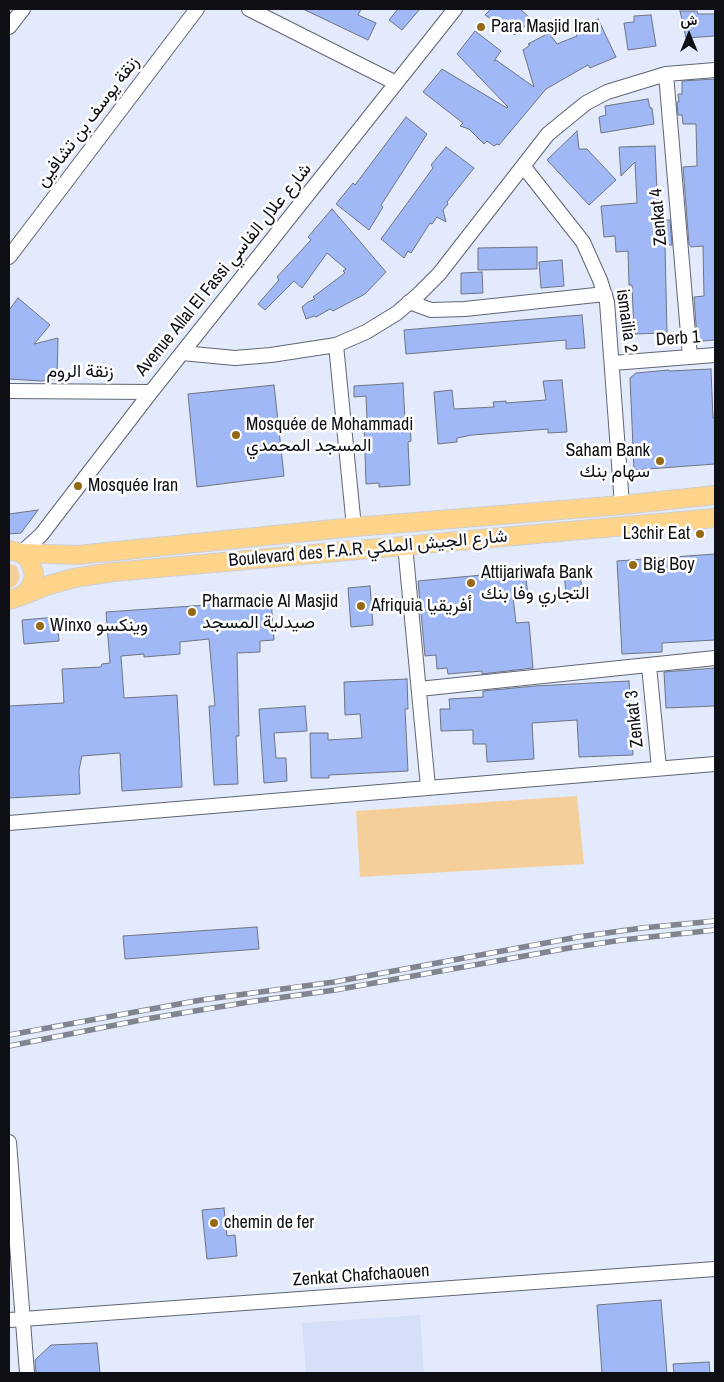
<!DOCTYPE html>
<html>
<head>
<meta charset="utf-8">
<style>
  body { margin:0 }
  #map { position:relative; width:724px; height:1382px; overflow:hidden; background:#e3eafb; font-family:"Archivo Narrow",Vazirmatn,sans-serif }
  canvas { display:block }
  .frame { position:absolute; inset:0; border:10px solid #0d0f15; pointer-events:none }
  .north { position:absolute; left:664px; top:10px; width:50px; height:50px; -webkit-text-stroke:4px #fff; paint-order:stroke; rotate:0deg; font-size:14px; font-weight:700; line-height:20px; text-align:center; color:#0d0f15 }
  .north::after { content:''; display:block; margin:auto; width:18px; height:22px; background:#0d0f15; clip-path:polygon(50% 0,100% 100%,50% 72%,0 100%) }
</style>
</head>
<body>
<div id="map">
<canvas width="724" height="1382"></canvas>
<div class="frame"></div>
<div class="north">ش</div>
</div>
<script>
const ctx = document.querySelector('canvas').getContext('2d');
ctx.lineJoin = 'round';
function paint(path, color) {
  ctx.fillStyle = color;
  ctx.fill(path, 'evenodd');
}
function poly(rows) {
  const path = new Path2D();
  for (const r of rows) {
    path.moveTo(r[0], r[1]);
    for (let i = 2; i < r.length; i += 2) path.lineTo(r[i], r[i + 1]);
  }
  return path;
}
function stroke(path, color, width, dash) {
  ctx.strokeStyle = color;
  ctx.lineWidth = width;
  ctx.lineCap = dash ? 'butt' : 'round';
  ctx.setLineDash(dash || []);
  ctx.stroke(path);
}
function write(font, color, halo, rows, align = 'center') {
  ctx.font = font + ' "Archivo Narrow",Vazirmatn,sans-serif';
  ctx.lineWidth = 5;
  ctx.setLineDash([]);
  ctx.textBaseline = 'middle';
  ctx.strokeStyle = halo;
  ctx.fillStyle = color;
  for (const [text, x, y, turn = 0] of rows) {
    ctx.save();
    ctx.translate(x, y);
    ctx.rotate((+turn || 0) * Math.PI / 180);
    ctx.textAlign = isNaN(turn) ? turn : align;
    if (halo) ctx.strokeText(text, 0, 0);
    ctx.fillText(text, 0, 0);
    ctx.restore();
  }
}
paint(poly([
  [420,1315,424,1373,306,1373,302,1323]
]), '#d5dff7');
paint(poly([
  [9,563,17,567,20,577,16,585,9,589],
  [577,796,584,864,360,877,356,811]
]), '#f4cf9a');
const building = poly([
  [303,9,361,9,358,15,376,23,368,40,303,9],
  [398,9,420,9,402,30,389,20,398,9],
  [491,9,520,9,531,19,518,34,517,32,515,35,485,15,491,9],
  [680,11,697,11,698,14,715,14,715,36,686,38,680,11],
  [651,15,656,46,628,50,624,23,634,22,634,16,651,15],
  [598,19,616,57,590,68,588,65,546,89,499,145,497,144,494,146,487,141,484,144,469,129,460,126,463,123,423,92,442,69,507,108,508,107,457,54,475,31,501,51,494,61,496,60,534,87,523,50,530,45,528,44,549,33,557,44,577,36,574,28,598,19],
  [715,79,715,340,703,341,697,338,694,297,704,296,703,246,691,247,689,244,683,167,697,166,696,124,683,124,682,115,678,115,677,102,679,102,678,94,682,94,682,81,715,79],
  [648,99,650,108,652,108,654,124,601,133,599,117,606,115,605,106,648,99],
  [406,117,427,134,381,205,383,207,369,230,336,204,353,183,355,185,406,117],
  [577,131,579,149,587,149,616,180,589,205,547,160,577,131],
  [655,146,657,191,659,191,661,220,670,220,672,245,665,245,667,333,634,334,632,285,629,285,628,251,616,252,615,236,604,237,601,206,637,203,635,162,621,176,619,147,655,146],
  [446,147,474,168,447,202,448,204,443,210,446,222,437,217,432,224,430,223,411,253,408,251,404,258,381,239,433,168,431,165,446,147],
  [332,209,386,272,365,294,333,311,330,309,316,317,314,316,306,319,302,307,308,302,315,299,313,297,345,273,343,271,346,269,327,253,302,288,294,281,265,310,258,304,279,280,277,277,311,240,308,237,332,209],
  [537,247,537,269,478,270,478,248,537,247],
  [562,260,564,286,541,288,539,262,562,260],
  [482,272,483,293,461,294,461,273,482,272],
  [18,298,50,325,34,344,58,338,57,379,41,381,9,379,9,310,18,298],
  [582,315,585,348,566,349,566,340,406,354,404,330,582,315],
  [711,369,713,418,715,418,715,464,634,470,630,378,636,373,669,370,669,371,711,369],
  [562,380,567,432,548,433,548,429,472,435,457,438,457,442,438,444,434,392,452,390,454,409,494,407,493,402,506,401,506,403,546,400,543,381,562,380],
  [403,383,405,420,410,420,411,441,408,442,410,485,379,487,379,483,366,484,364,421,367,421,366,396,354,397,354,386,403,383],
  [274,385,284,476,197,487,188,394,274,385],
  [38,510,21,533,9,534,9,514,38,510],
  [715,554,715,640,662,643,662,652,622,654,617,561,715,554],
  [525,571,528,595,513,597,516,623,529,622,533,668,482,674,482,671,448,674,447,668,437,669,436,655,425,656,418,581,525,571],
  [580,572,583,599,567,601,564,574,580,572],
  [370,586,373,625,351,627,348,588,370,586],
  [257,596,257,600,271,599,274,640,260,641,260,652,237,653,239,736,236,736,238,784,214,785,209,706,215,706,209,639,180,642,180,654,144,657,144,654,121,656,124,698,177,695,182,787,122,791,120,753,82,756,79,770,80,794,9,798,9,706,64,703,62,669,101,667,102,664,110,663,106,612,207,605,206,599,257,596],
  [57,617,59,641,24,644,22,620,57,617],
  [715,668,715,706,666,708,664,672,715,668],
  [407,679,408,709,405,709,408,771,329,775,329,778,311,778,310,733,328,733,328,740,362,738,360,714,345,715,344,682,407,679],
  [629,681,633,755,579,757,577,720,532,723,534,759,487,762,486,744,473,744,473,730,441,731,440,709,450,709,449,699,483,697,483,691,535,686,629,681],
  [305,706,307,731,274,733,276,758,286,758,287,781,264,783,259,709,305,706],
  [257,927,259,949,125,959,123,936,257,927],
  [224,1208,227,1236,235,1235,237,1256,207,1259,202,1210,224,1208],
  [661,1300,667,1373,602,1373,597,1305,661,1300],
  [97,1343,100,1373,36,1373,35,1360,51,1345,97,1343],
  [709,1362,710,1373,674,1373,673,1364,709,1362]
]);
paint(building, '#a1b8f6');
stroke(building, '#6e7483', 1);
const minor = poly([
  [249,9,396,83],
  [9,27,23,9],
  [666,74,690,357],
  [524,167,583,242,600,280,607,302,622,505],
  [9,257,197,9],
  [409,302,431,310,465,309,605,294],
  [336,345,354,527],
  [182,353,235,358,271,355,336,345,366,332,397,313,419,294,439,274,548,134,586,103,607,92,666,74,715,70],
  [613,363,715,355],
  [9,391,151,392],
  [405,545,428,787],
  [21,553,41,535,151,392,455,9],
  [649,666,659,768],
  [419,689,715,658],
  [9,823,715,764],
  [9,1142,27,1373],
  [9,1320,715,1269]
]);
const major = poly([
  [9,550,21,553,28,558,34,573,33,581,29,589,24,595,9,600],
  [21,553,77,555,354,527,622,505,715,495],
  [24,595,49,585,74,578,113,572,715,518]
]);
stroke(minor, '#5f6573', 16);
stroke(major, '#cfcfd0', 20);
stroke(minor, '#fff', 14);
stroke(major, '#fdd48a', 18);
const rail = poly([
  [9,1035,201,1000,334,982,578,937,642,928,715,921],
  [9,1046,146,1019,255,1001,335,990,569,948,622,940,715,930]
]);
stroke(rail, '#808591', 5.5);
stroke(rail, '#fff', 4, [11]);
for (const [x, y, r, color] of [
  [481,27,5,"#946814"],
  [236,435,5,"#946814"],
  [660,461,5,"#946814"],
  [78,486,5,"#946814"],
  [700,534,5,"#946814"],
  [633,565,5,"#946814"],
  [471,583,5,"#946814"],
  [361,606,5,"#946814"],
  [192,612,5,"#946814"],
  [40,626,5,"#946814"],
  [214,1223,5,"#946814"]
]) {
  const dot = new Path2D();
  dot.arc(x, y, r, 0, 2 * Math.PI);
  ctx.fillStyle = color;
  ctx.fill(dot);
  stroke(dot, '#fff', 2);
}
write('18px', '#0d0f15', '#fff', [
  ["Para Masjid Iran",491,27],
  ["Mosquée de Mohammadi",246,425],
  ["المسجد المحمدي",246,446],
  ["Saham Bank",650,451,"right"],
  ["سهام بنك",650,472,"right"],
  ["Mosquée Iran",88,486],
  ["L3chir Eat",690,534,"right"],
  ["Big Boy",643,565],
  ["Attijariwafa Bank",481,573],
  ["التجاري وفا بنك",481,594],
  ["Pharmacie Al Masjid",202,602],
  ["صيدلية المسجد",202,623],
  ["Afriquia أفريقيا",371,606],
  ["Winxo وينكسو",50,626],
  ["chemin de fer",224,1223]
], 'left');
write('18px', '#0d0f15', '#fff', [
  ["زنقة يوسف بن تشافين",88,122,-53],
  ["Zenkat 4",659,217,-95],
  ["Avenue Allal El Fassi شارع علال الفاسي",224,270,-51],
  ["ismailia 2",626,321,82],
  ["Derb 1",678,339,-4],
  ["زنقة الروم",80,372],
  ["Boulevard des F.A.R شارع الجيش الملكي",368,549,-5],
  ["Zenkat 3",635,719,-96],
  ["Zenkat Chafchaouen",361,1276,-4]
]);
</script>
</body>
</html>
